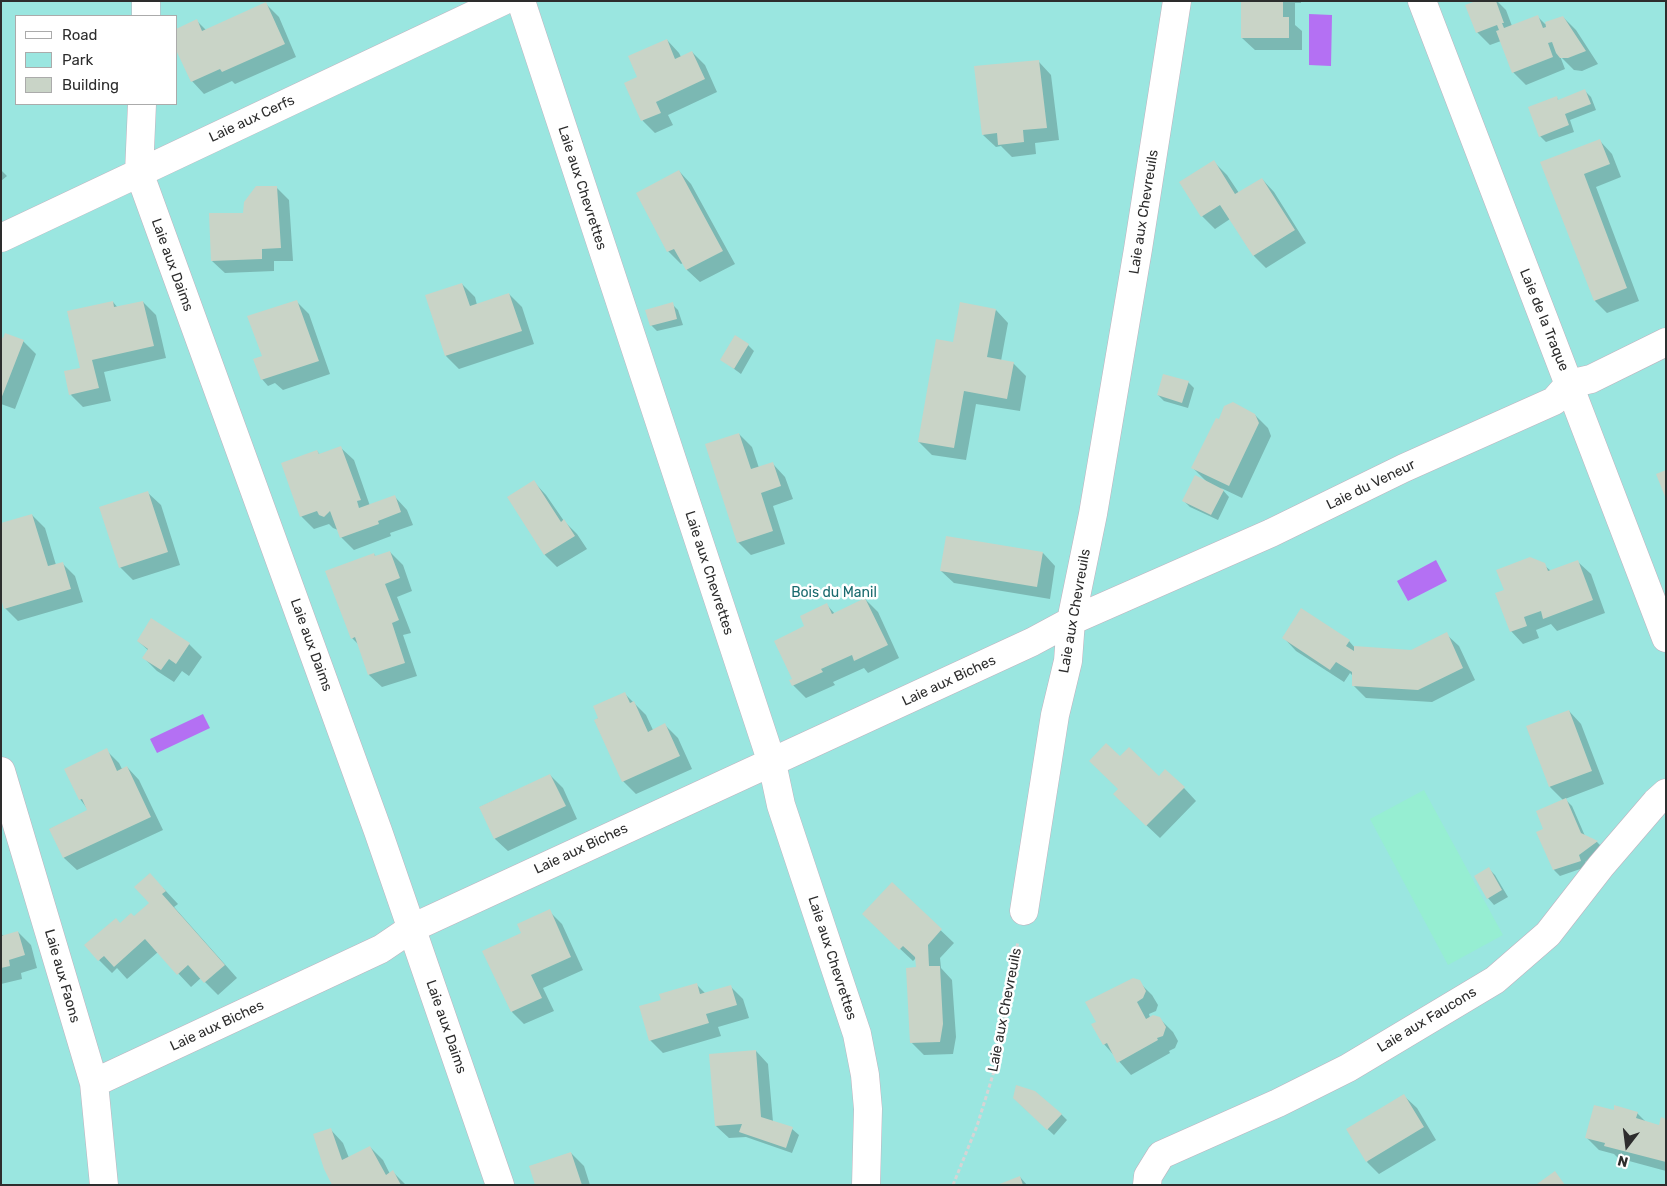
<!DOCTYPE html>
<html>
<head>
<meta charset="utf-8">
<style>
  body { margin:0 }
  #map { position:relative; width:1667px; height:1186px; overflow:hidden; background:#e2efdf; font-family:Rubik,sans-serif }
  canvas { display:block }
  .frame { position:absolute; inset:0; border:2px solid #2d2d2d; pointer-events:none }
  .legend { position:absolute; left:15px; top:15px; width:162px; height:90px; box-sizing:border-box; background:#fff; border:1px solid #ababab; margin:0; padding:6px 9px; list-style:none; font-size:15px; color:#2d2d2d }
  .legend li { display:flex; align-items:center; gap:10px; height:25px }
  .legend b { width:25px; border:1px solid #ababab }
  .north { position:absolute; left:1602px; top:1121px; width:50px; height:50px; -webkit-text-stroke:4px #fff; paint-order:stroke; rotate:195deg; font-size:14px; font-weight:700; line-height:20px; text-align:center; color:#2d2d2d }
  .north::after { content:''; display:block; margin:auto; width:18px; height:22px; background:#2d2d2d; clip-path:polygon(50% 0,100% 100%,50% 72%,0 100%) }
</style>
</head>
<body>
<div id="map">
<canvas width="1667" height="1186"></canvas>
<div class="frame"></div>
<ul class="legend">
<li><b style="height:6px;background:#fff"></b>Road</li>
<li><b style="height:14px;background:#9ae6e0"></b>Park</li>
<li><b style="height:14px;background:#c9d4c7"></b>Building</li>
</ul>
<div class="north">N</div>
</div>
<script>
const ctx = document.querySelector('canvas').getContext('2d');
ctx.lineJoin = 'round';
function paint(path, color) {
  ctx.fillStyle = color;
  ctx.fill(path, 'evenodd');
}
function poly(rows) {
  const path = new Path2D();
  for (const r of rows) {
    path.moveTo(r[0], r[1]);
    for (let i = 2; i < r.length; i += 2) path.lineTo(r[i], r[i + 1]);
  }
  return path;
}
function stroke(path, color, width, dash) {
  ctx.strokeStyle = color;
  ctx.lineWidth = width;
  ctx.lineCap = dash ? 'butt' : 'round';
  ctx.setLineDash(dash || []);
  ctx.stroke(path);
}
function write(font, color, halo, rows, align = 'center') {
  ctx.font = font + ' Rubik,sans-serif';
  ctx.lineWidth = 5;
  ctx.setLineDash([]);
  ctx.textBaseline = 'middle';
  ctx.strokeStyle = halo;
  ctx.fillStyle = color;
  for (const [text, x, y, turn = 0] of rows) {
    ctx.save();
    ctx.translate(x, y);
    ctx.rotate((+turn || 0) * Math.PI / 180);
    ctx.textAlign = isNaN(turn) ? turn : align;
    if (halo) ctx.strokeText(text, 0, 0);
    ctx.fillText(text, 0, 0);
    ctx.restore();
  }
}
paint(poly([
  [1,1,1666,1,1666,1185,1,1185],
  [16,16,176,16,176,104,16,104]
]), '#9ae6e0');
paint(poly([
  [1424,790,1503,935,1448,965,1370,819]
]), '#96eed2');
paint(poly([
  [1309,14,1332,15,1331,66,1309,65],
  [1436,560,1447,581,1408,601,1397,581],
  [203,714,210,728,157,753,150,739]
]), '#b470f3');
paint(poly([
  [1242,1,1301,1,1301,3,1295,3,1295,25,1302,31,1302,50,1255,50,1242,38],
  [1480,1,1497,1,1506,10,1512,26,1537,16,1545,24,1563,17,1576,30,1598,64,1582,71,1574,70,1560,56,1565,69,1526,85,1513,72,1501,41,1490,45,1477,32],
  [266,4,279,17,296,57,235,84,232,81,204,94,192,81,197,21,206,30],
  [667,40,679,53,681,57,692,52,705,65,717,92,668,115,673,125,655,133,643,121,626,84,638,78],
  [1039,62,1051,75,1059,140,1035,143,1036,154,1012,157,1001,146,996,147,983,135],
  [1585,91,1591,97,1596,110,1570,120,1574,132,1546,142,1540,136,1557,98,1559,101],
  [1600,141,1612,154,1621,177,1596,187,1639,301,1607,313,1595,301,1542,162],
  [1214,162,1227,175,1239,193,1262,179,1274,192,1306,243,1266,268,1254,256,1230,219,1215,229,1202,216],
  [1,170,7,176,1,181],
  [679,171,691,184,735,264,700,282,687,270,683,263,681,264,668,251],
  [276,187,289,200,293,261,274,261,274,271,225,273,212,261,245,214],
  [462,284,475,297,477,305,509,294,522,307,534,344,459,369,446,356,427,296],
  [296,301,309,314,330,374,283,390,275,383,268,386,262,379],
  [113,302,118,308,143,302,156,315,166,358,104,372,111,401,83,407,71,395],
  [672,304,678,310,683,325,657,331,651,325],
  [996,310,1008,323,1001,361,1013,363,1026,376,1020,411,976,404,966,460,932,455,919,442,954,344],
  [6,335,23,341,36,354,15,409,1,404,1,338,4,339],
  [748,345,754,351,741,374,722,360],
  [1188,382,1194,388,1188,408,1164,401,1158,395],
  [1255,415,1268,428,1271,436,1242,498,1221,488,1229,497,1218,520,1190,507,1184,501,1207,482,1193,468,1219,421],
  [739,434,752,447,759,468,773,464,785,477,793,499,773,506,785,544,751,555,738,542],
  [341,448,354,460,370,506,395,497,407,510,413,525,390,533,391,536,354,550,341,537,338,530,333,528,329,524,314,529,301,516,317,451,320,455],
  [534,482,546,495,564,521,577,534,587,549,557,567,545,555,509,498],
  [148,493,161,505,180,565,133,580,120,567],
  [32,515,45,528,56,565,62,563,75,576,83,602,18,621,5,608],
  [390,552,403,565,412,591,397,597,411,633,403,635,417,676,382,687,369,675,359,645,352,638,374,554,376,557],
  [1043,553,1055,566,1050,599,954,583,941,571],
  [1578,562,1591,574,1605,613,1557,631,1551,624,1536,630,1539,638,1523,644,1511,631,1505,590,1544,565,1551,571],
  [865,599,878,612,899,658,868,673,864,668,833,682,835,685,806,698,793,685,806,627,827,605,835,614],
  [1446,634,1459,646,1475,680,1432,702,1366,698,1353,685,1353,676,1350,673,1344,682,1296,651,1284,638,1349,641,1355,648,1411,651],
  [138,641,189,644,202,657,189,676,182,671,174,682,157,671,144,658,149,651],
  [624,693,646,715,653,730,665,725,678,738,692,769,636,794,623,781,595,721],
  [1569,711,1581,724,1604,784,1565,799,1572,806,1585,836,1597,842,1603,848,1585,862,1586,867,1560,876,1554,870,1538,832,1545,830,1564,801,1550,787,1528,727],
  [106,750,119,763,122,769,127,767,139,780,163,830,77,870,64,858,50,829,89,811,80,799],
  [1120,758,1184,788,1196,801,1160,838,1127,807],
  [550,775,563,788,577,819,508,851,495,839,480,807],
  [1489,869,1495,875,1508,897,1494,905,1488,898],
  [892,884,954,943,940,958,941,968,952,980,956,1037,953,1054,924,1055,911,1042,917,957,913,961,877,927],
  [163,888,178,904,174,907,237,978,218,995,201,978,191,987,158,952,127,979,117,968,112,973,99,960,120,924,134,918,150,903],
  [549,911,562,924,583,970,543,988,554,1011,524,1024,512,1012,523,934],
  [18,932,31,945,37,968,21,973,22,979,1,984,1,934,4,936],
  [1139,982,1152,995,1158,1005,1156,1011,1149,1014,1150,1018,1160,1019,1173,1032,1178,1041,1175,1048,1169,1051,1170,1053,1131,1075,1104,1044],
  [696,984,706,994,730,986,743,999,749,1018,718,1027,721,1036,663,1053,650,1040,663,1001],
  [756,1051,768,1064,773,1122,792,1129,799,1135,792,1153,746,1137,729,1138,716,1126],
  [1404,1096,1417,1108,1436,1140,1379,1174,1367,1162],
  [1020,1104,1061,1114,1067,1120,1054,1135],
  [1615,1111,1637,1113,1646,1122,1660,1126,1666,1120,1666,1171,1618,1158,1614,1154,1599,1150,1587,1138],
  [331,1130,343,1143,349,1158,370,1147,383,1160,390,1174,393,1172,406,1185,334,1185],
  [571,1153,584,1166,590,1185,536,1185],
  [1020,1177,1027,1185,1000,1185]
]), '#0003');
paint(poly([
  [1241,1,1283,1,1283,17,1289,17,1289,38,1241,38],
  [1476,1,1496,1,1504,23,1502,23,1504,28,1538,15,1543,28,1546,27,1545,22,1563,16,1586,51,1568,58,1560,58,1556,53,1552,42,1548,43,1553,57,1512,73,1496,31,1499,30,1497,25,1476,33,1465,5],
  [266,2,285,44,222,72,220,69,191,82,176,50,176,29,197,19,202,31],
  [667,39,675,59,692,51,705,79,656,102,661,113,641,121,624,83,637,77,628,56],
  [1039,60,1047,128,1023,130,1024,142,998,145,997,133,982,135,974,66],
  [1585,89,1591,104,1565,114,1569,125,1539,137,1528,107,1557,96,1558,100],
  [1600,139,1610,164,1584,174,1627,288,1594,301,1540,162],
  [1214,160,1235,194,1262,178,1295,230,1253,256,1220,205,1201,217,1179,182],
  [679,170,723,251,686,270,674,249,667,252,636,193],
  [256,186,277,186,281,248,262,249,262,259,211,261,209,213,243,213,244,202],
  [462,283,470,306,509,293,522,331,445,356,425,295],
  [297,300,319,361,261,380,253,359,262,356,247,316],
  [113,301,114,307,143,301,154,346,92,360,99,388,69,395,64,371,80,368,67,311],
  [673,302,677,319,650,326,645,310],
  [960,302,996,309,987,357,1014,362,1007,399,964,391,954,448,918,442,936,339,953,342],
  [5,333,24,340,1,399,1,337,3,338],
  [735,335,749,344,734,369,720,360],
  [1163,374,1189,381,1182,403,1157,395],
  [1233,402,1255,414,1259,423,1229,486,1191,468,1216,418,1219,419,1224,406],
  [739,433,751,469,773,462,781,486,761,493,773,531,737,543,705,444],
  [341,446,361,500,357,501,359,508,395,495,401,512,378,521,379,524,340,538,330,511,324,517,319,515,317,511,300,517,281,463,317,450,319,454],
  [1666,470,1666,499,1656,474],
  [1195,475,1224,490,1211,515,1182,501],
  [534,480,561,522,564,519,575,536,544,555,507,497],
  [148,491,168,552,119,568,99,507],
  [32,514,48,566,63,562,71,589,4,609,1,599,1,523],
  [946,536,1043,552,1037,587,940,571],
  [390,551,400,578,385,584,399,620,392,623,405,663,368,675,355,637,351,639,325,571,374,553,375,556],
  [1530,557,1545,563,1548,571,1578,560,1593,600,1543,619,1541,611,1524,617,1527,626,1510,632,1495,593,1504,590,1496,570],
  [865,598,888,645,854,661,852,655,821,669,823,672,792,686,789,680,792,679,774,641,804,626,800,616,827,603,832,614],
  [1301,608,1350,640,1346,646,1354,651,1354,646,1411,650,1447,632,1463,668,1418,690,1352,686,1352,672,1336,662,1330,670,1282,638],
  [151,618,190,643,176,664,169,659,161,670,142,658,148,649,137,641],
  [625,692,630,703,634,701,648,732,665,723,680,756,622,782,594,720,598,718,593,706],
  [1569,710,1592,771,1549,787,1526,726],
  [1106,743,1120,756,1129,747,1159,776,1165,769,1185,787,1146,826,1113,794,1118,789,1089,761],
  [107,748,117,771,127,766,151,817,63,858,49,829,87,810,82,799,79,800,64,769],
  [550,774,566,806,494,839,479,807],
  [1566,798,1581,833,1598,841,1579,855,1581,861,1553,870,1536,832,1543,829,1536,811],
  [1489,867,1502,890,1487,899,1474,876],
  [150,873,166,891,162,894,225,965,204,983,188,965,177,975,145,939,114,967,104,956,98,961,84,945,116,918,120,923,131,913,134,916,149,903,134,887],
  [892,882,942,929,928,945,929,966,940,966,943,1024,940,1042,910,1043,906,968,916,967,915,957,903,946,899,950,862,914],
  [550,909,571,957,531,975,542,998,511,1012,482,951,521,933,517,924],
  [18,931,25,955,9,960,10,966,1,968,1,936],
  [1133,978,1140,980,1146,991,1143,998,1137,1002,1146,1019,1153,1015,1160,1017,1166,1027,1163,1036,1157,1038,1158,1040,1117,1063,1107,1043,1103,1045,1091,1024,1096,1022,1085,1002],
  [697,983,700,994,731,985,737,1005,706,1014,709,1023,649,1041,639,1006,661,1000,659,994],
  [756,1050,761,1117,793,1127,786,1148,739,1132,742,1124,715,1126,709,1054],
  [1016,1085,1035,1091,1062,1114,1047,1130,1013,1098],
  [1404,1094,1424,1127,1366,1162,1346,1129],
  [1594,1105,1614,1110,1614,1105,1638,1112,1636,1118,1659,1125,1661,1117,1666,1119,1666,1162,1604,1146,1605,1143,1585,1138],
  [331,1128,342,1160,370,1146,386,1175,393,1170,401,1185,332,1185,324,1169,313,1134],
  [571,1152,582,1185,535,1185,529,1166],
  [1555,1171,1565,1185,1538,1185,1537,1184],
  [1020,1176,1023,1185,997,1185]
]), '#c9d4c7');
const street = poly([
  [521,1,772,763,781,805,857,1034,865,1075,868,1109,866,1185],
  [1422,1,1666,638],
  [146,16,146,1],
  [142,104,139,172,378,831,500,1185],
  [1,238,503,1],
  [1,771,94,1083,104,1185],
  [1024,911,1055,715,1068,661,1071,621,1093,514,1138,249,1177,1],
  [94,1083,381,949,412,928,1032,642,1071,621,1271,533,1404,468,1554,401,1569,384,1591,379,1666,342],
  [1147,1185,1148,1176,1161,1155,1278,1103,1348,1068,1495,980,1548,934,1601,866,1656,802,1666,793]
]);
stroke(street, '#c0b3bf', 29);
stroke(poly([
  [953,1185,977,1126,996,1065,1018,941]
]), '#d5d5d5', 3, [4, 2.5]);
stroke(street, '#fff', 28);
write('14px', '#2d2d2d', '#fff', [
  ["Laie aux Cerfs",252,119,-25],
  ["Laie aux Chevrettes",582,188,72],
  ["Laie aux Chevreuils",1144,212,-81],
  ["Laie aux Daims",172,265,70],
  ["Laie de la Traque",1544,320,68],
  ["Laie du Veneur",1371,485,-26],
  ["Laie aux Chevrettes",709,573,72],
  ["Laie aux Chevreuils",1075,611,-80],
  ["Laie aux Daims",311,645,70],
  ["Laie aux Biches",949,681,-25],
  ["Laie aux Biches",581,849,-25],
  ["Laie aux Chevrettes",832,958,72],
  ["Laie aux Faons",62,976,74],
  ["Laie aux Chevreuils",1005,1010,-79],
  ["Laie aux Faucons",1427,1020,-31],
  ["Laie aux Biches",217,1026,-25],
  ["Laie aux Daims",446,1027,71]
]);
write('14px', '#196a6e', '#fff', [
  ["Bois du Manil",834,593]
]);
</script>
</body>
</html>
